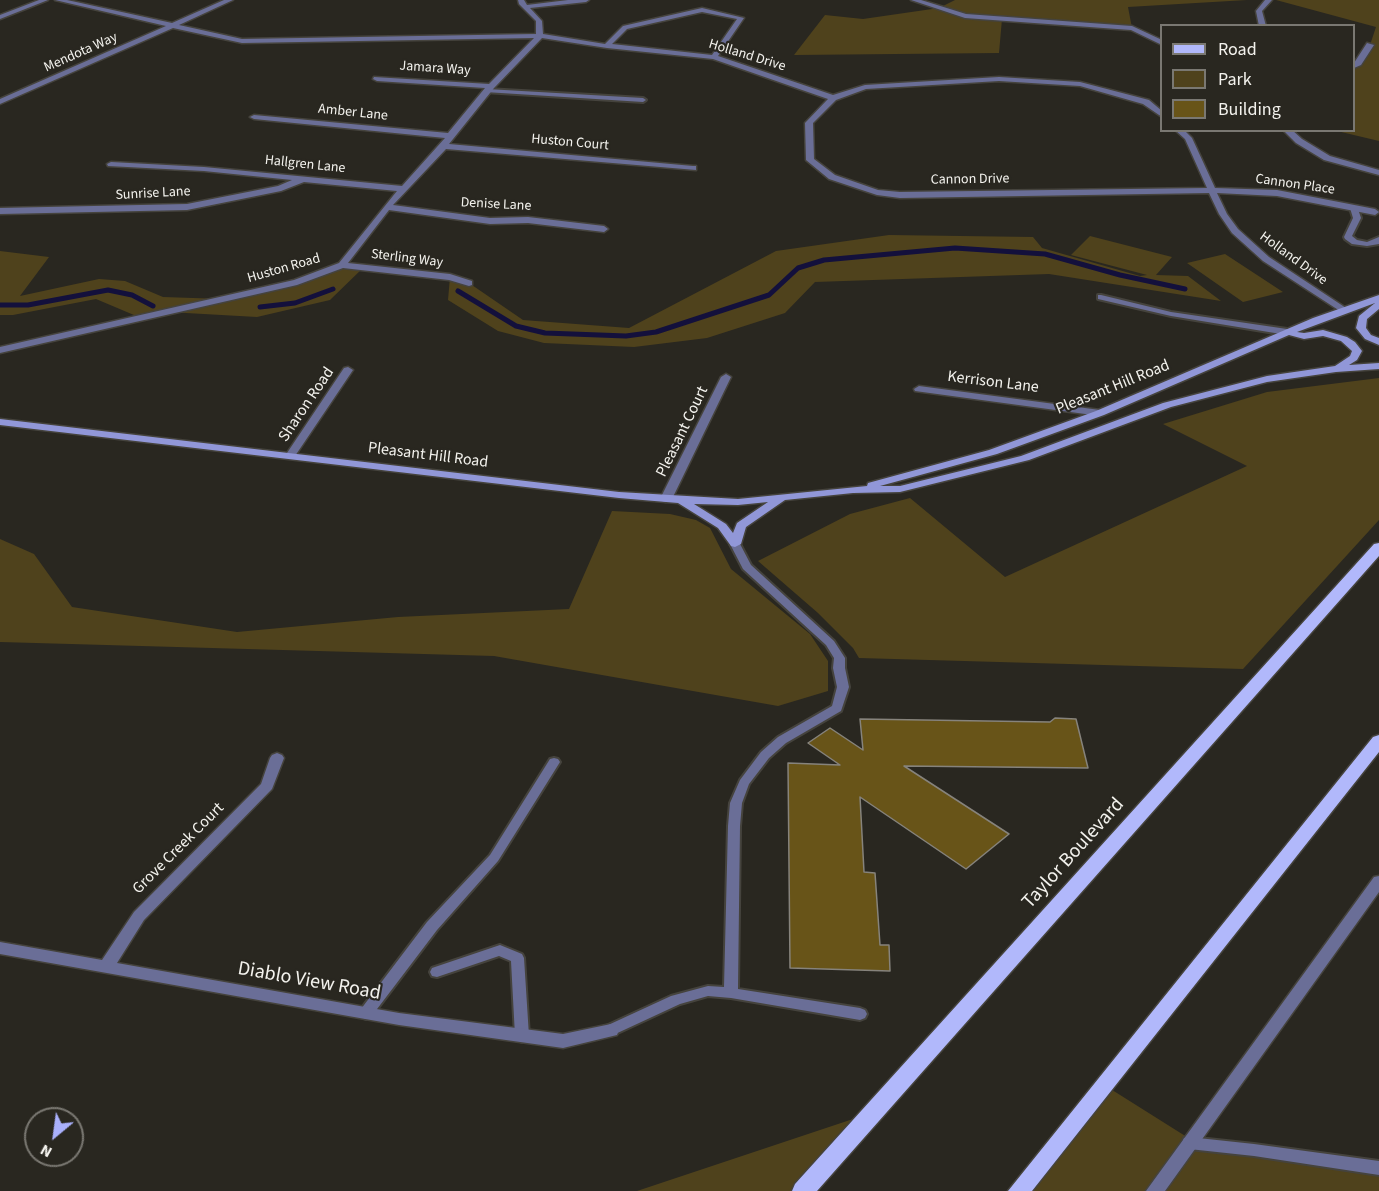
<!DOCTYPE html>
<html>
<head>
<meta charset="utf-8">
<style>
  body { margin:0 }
  #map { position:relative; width:1379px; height:1191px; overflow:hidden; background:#292720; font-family:"Source Sans 3",sans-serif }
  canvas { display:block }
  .legend { position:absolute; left:1160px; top:24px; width:195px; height:108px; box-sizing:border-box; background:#292720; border:2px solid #7a7872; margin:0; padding:8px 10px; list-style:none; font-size:18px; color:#f3f2ed }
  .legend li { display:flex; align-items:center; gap:12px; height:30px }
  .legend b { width:30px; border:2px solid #7a7872 }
  .north { position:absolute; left:24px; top:1107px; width:60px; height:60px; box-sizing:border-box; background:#292720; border:2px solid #7a7872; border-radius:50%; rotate:209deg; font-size:16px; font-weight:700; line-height:24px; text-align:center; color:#f3f2ed }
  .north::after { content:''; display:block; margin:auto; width:21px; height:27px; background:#a9b0fc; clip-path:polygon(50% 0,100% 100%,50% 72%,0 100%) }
</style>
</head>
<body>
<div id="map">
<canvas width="1379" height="1191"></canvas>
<ul class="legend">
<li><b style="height:8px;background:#b1b8fb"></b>Road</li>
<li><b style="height:16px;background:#4f421c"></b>Park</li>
<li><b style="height:16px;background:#685418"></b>Building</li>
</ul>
<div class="north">N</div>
</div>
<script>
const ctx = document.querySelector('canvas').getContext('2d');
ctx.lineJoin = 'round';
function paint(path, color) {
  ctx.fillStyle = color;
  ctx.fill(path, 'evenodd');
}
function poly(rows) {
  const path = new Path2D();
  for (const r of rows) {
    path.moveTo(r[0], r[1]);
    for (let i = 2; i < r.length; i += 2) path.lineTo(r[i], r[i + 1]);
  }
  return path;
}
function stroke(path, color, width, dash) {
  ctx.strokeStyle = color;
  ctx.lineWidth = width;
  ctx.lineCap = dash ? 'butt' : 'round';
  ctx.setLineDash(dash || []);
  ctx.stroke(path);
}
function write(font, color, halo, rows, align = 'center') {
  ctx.font = font + ' "Source Sans 3",sans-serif';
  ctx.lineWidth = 4.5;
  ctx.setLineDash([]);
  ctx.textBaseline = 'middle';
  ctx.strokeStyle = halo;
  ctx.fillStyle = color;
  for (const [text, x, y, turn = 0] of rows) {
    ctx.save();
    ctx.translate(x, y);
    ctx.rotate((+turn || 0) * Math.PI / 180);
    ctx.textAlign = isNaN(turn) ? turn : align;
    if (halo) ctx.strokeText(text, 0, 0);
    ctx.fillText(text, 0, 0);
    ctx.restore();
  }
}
paint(poly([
  [955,0,1247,0,1128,7,1132,28,1002,19,999,53,794,55,825,15,863,19,939,8],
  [1276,0,1379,0,1379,141,1337,131,1354,130,1354,66,1358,63,1370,45,1376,27],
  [889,235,1033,237,1042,248,1140,276,1147,275,1071,255,1090,236,1172,257,1156,275,1188,276,1221,301,1049,274,815,282,785,313,707,338,634,347,544,343,498,331,448,300,450,277,469,283,523,320,629,328,776,251],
  [0,251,49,257,20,296,99,279,125,281,163,297,223,299,297,282,342,265,364,267,330,300,257,317,168,312,141,318,96,299,13,315,0,315],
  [1225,254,1283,292,1243,302,1187,263],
  [1379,378,1379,520,1243,669,859,658,853,648,818,613,758,561,850,514,910,498,1005,577,1247,466,1163,424,1267,392],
  [612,511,670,514,696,520,710,528,731,569,810,634,828,661,828,691,778,706,494,656,0,642,0,539,34,554,72,607,237,632,398,617,569,609],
  [1109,1088,1198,1144,1379,1174,1379,1191,1025,1191],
  [874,1112,803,1191,637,1191]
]), '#4f421c');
stroke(poly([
  [458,291,516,326,545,333,626,336,656,332,769,295,798,268,824,260,955,248,1045,254,1120,275,1185,289],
  [0,305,28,305,108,290,132,295,153,306],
  [260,307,295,303,333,289]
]), '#13103c', 5);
const building = poly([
  [1055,718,1076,719,1088,768,904,766,1009,834,966,869,860,797,864,872,875,873,880,945,889,945,890,971,790,968,788,763,840,765,808,743,830,728,863,750,860,719,1050,722,1055,718]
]);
paint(building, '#685418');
stroke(building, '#86837c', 1.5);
const service = poly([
  [487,89,643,98,646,100,643,102,485,92,485,90,487,89],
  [1351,206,1357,206,1361,218,1352,236,1357,240,1367,242,1379,237,1379,244,1367,246,1352,244,1345,239,1344,237,1353,218,1350,208,1351,206],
  [1098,295,1101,295,1171,312,1287,329,1291,332,1287,335,1171,316,1098,299,1098,295],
  [735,541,740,544,751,565,834,641,845,658,845,668,849,687,841,711,786,743,769,758,749,784,742,803,740,826,738,989,860,1008,865,1010,867,1014,865,1018,860,1020,731,998,708,996,680,1004,611,1036,606,1034,604,1030,606,1026,671,996,708,986,724,987,728,826,730,803,740,780,761,752,778,737,832,706,837,687,833,668,834,658,826,645,743,569,730,544,735,541],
  [554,758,558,759,560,762,498,861,437,930,371,1017,366,1019,361,1017,359,1013,361,1009,427,922,490,855,550,759,554,758],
  [500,945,522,954,524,958,529,1036,527,1040,522,1042,517,1040,515,1036,511,961,499,956,437,977,432,976,430,972,432,968,500,945],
  [1189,1137,1254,1144,1379,1161,1379,1175,1254,1156,1189,1149,1184,1148,1182,1143,1184,1138,1189,1137]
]);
const minor = poly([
  [39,0,48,0,0,19,0,15,39,0],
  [55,0,67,0,172,23,224,0,233,0,179,25,242,39,536,34,536,21,519,4,518,0,524,0,527,5,568,0,589,0,586,2,530,8,542,21,543,34,605,44,623,26,702,8,744,18,718,56,833,95,865,85,999,77,1080,82,1149,100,1162,111,1162,117,1143,104,1080,86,999,81,866,89,836,100,813,123,814,159,835,175,878,190,900,192,1207,188,1185,139,1175,130,1184,130,1192,138,1215,188,1277,190,1375,209,1379,212,1375,215,1277,196,1217,193,1227,214,1238,229,1269,257,1346,308,1346,312,1343,313,1263,261,1232,233,1219,214,1209,193,900,198,877,195,829,179,806,160,805,123,828,99,713,59,607,48,542,38,494,88,449,144,693,166,696,166,696,170,446,149,393,205,490,218,528,217,604,226,608,229,604,232,528,223,490,224,389,210,348,263,450,274,472,281,472,285,469,286,449,280,343,268,297,285,0,353,0,347,294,280,339,263,397,191,304,182,281,191,187,210,0,214,0,208,187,204,278,186,292,180,204,171,108,166,107,164,111,162,204,167,402,186,445,138,254,119,250,117,254,115,448,133,485,88,377,81,373,79,374,77,489,84,534,38,242,43,173,28,0,104,0,99,166,26,55,0],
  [702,12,737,19,712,55,612,44,627,29,702,12],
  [911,0,921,0,966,14,1132,26,1162,40,1162,45,1131,30,965,18,911,0],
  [1265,0,1272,0,1262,11,1266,26,1259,26,1256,11,1265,0],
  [1367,43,1374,45,1361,65,1354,68,1354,63,1367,43],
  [1283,130,1292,130,1302,139,1330,156,1379,170,1379,175,1324,160,1296,143,1283,130],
  [348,367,353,370,295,456,294,458,286,458,285,456,344,368,348,367],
  [726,374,731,377,672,499,666,502,662,501,660,499,721,377,726,374],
  [919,386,1100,410,1105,413,1100,416,915,391,914,389,919,386],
  [277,753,282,755,284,758,272,789,144,920,117,963,399,1013,563,1034,611,1024,617,1025,619,1030,617,1035,563,1048,399,1025,0,954,0,942,102,960,134,912,261,784,270,758,272,755,277,753],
  [1379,876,1379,892,1165,1191,1146,1191,1374,877,1379,876]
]);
const secondary = poly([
  [1379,295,1379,309,1367,319,1366,328,1371,335,1379,338,1379,345,1365,339,1356,328,1359,316,1375,303,1297,332,1304,333,1323,330,1347,337,1355,342,1362,351,1357,360,1349,365,1379,363,1379,369,1336,372,1267,382,1171,407,1029,460,900,492,853,493,785,500,746,527,741,544,735,547,731,546,718,528,678,503,619,498,0,425,0,419,619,492,738,499,867,486,868,483,989,450,1096,411,1313,318,1379,295],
  [1289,335,1304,339,1323,336,1341,341,1352,351,1350,356,1335,366,1267,376,1163,403,1021,456,900,486,880,486,997,454,1104,415,1289,335],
  [768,502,737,523,733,533,726,524,694,504,738,505,768,502]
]);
const primary = poly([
  [1379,543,1379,556,817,1191,792,1191,795,1184,1374,544,1379,543],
  [1379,735,1379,752,1032,1191,1008,1191,1373,737,1379,735]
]);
stroke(service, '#45433d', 4);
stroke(minor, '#45433d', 3);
stroke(secondary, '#45433d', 3);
stroke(primary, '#45433d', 3);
paint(service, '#6a6e97');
paint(minor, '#6a6e97');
paint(secondary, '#9197d8');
paint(primary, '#b1b8fb');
write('14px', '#f3f2ed', '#292720', [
  ["Mendota Way",81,53,-24],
  ["Holland Drive",747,56,17],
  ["Jamara Way",435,69,4],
  ["Amber Lane",353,113,6],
  ["Huston Court",570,143,5],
  ["Hallgren Lane",305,165,6],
  ["Cannon Drive",970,180,-1],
  ["Cannon Place",1295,185,8],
  ["Sunrise Lane",153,194,-3],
  ["Denise Lane",496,205,3],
  ["Sterling Way",407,259,7],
  ["Holland Drive",1293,259,36],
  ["Huston Road",284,269,-16]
]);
write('16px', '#f3f2ed', '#292720', [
  ["Kerrison Lane",993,383,7],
  ["Pleasant Hill Road",1113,388,-22],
  ["Sharon Road",307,405,-56],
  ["Pleasant Court",683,432,-64],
  ["Pleasant Hill Road",428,456,7],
  ["Grove Creek Court",179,849,-45]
]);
write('20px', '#f3f2ed', '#292720', [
  ["Taylor Boulevard",1074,854,-48],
  ["Diablo View Road",309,982,10]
]);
</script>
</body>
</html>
